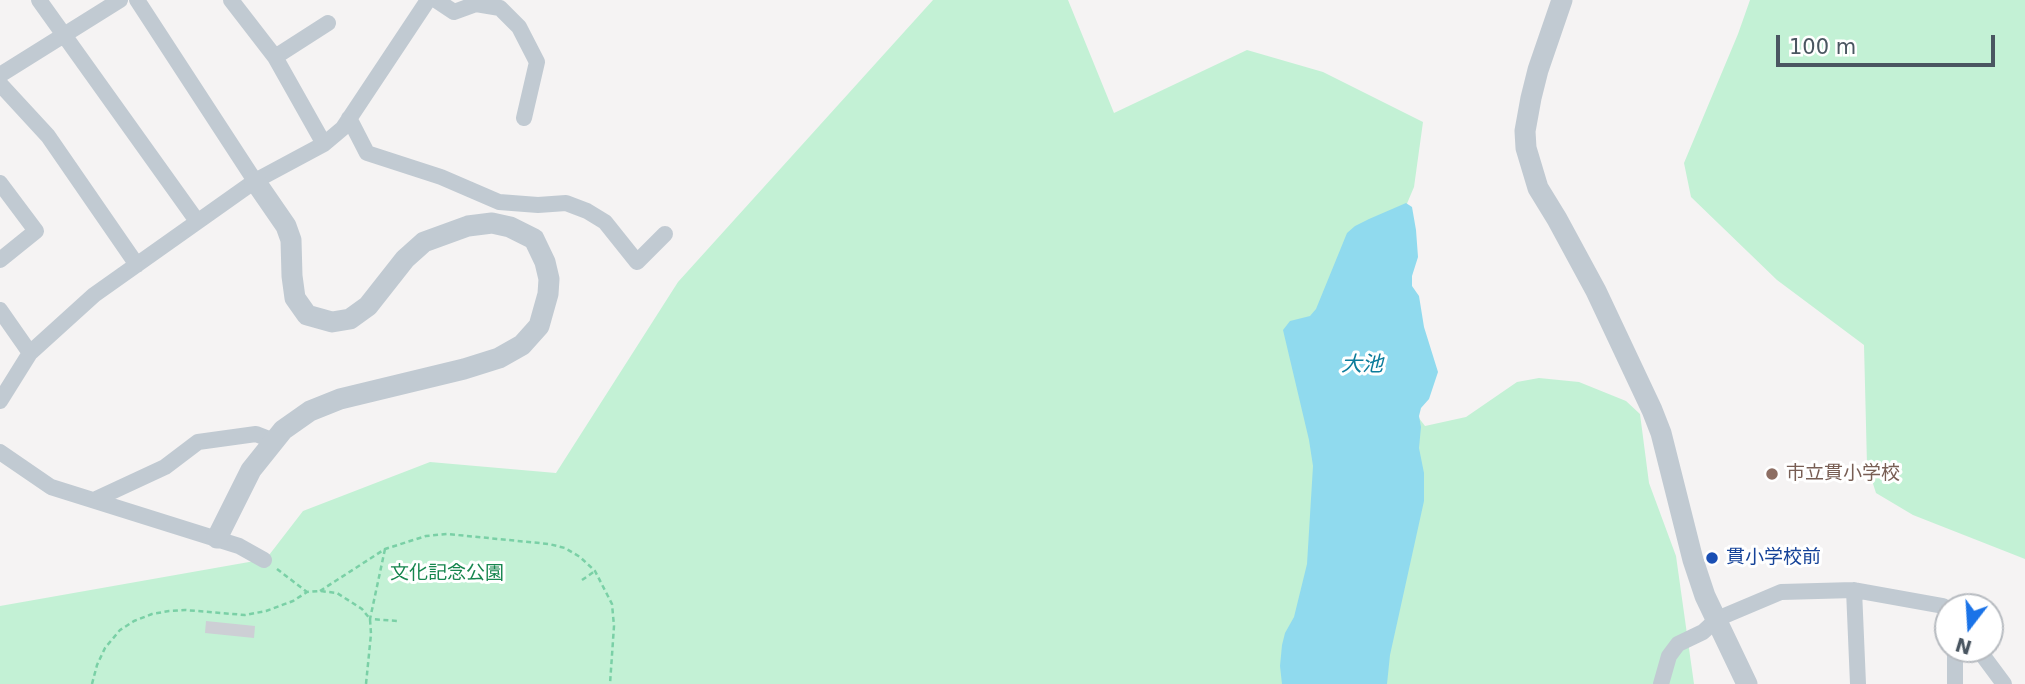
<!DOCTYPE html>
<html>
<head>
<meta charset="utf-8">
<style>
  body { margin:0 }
  #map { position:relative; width:2025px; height:684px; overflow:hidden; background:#f5f3f3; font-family:"DejaVu Sans",sans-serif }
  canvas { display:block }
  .north { position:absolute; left:1934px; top:593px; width:70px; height:70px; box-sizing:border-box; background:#fff; border:2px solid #b7bbc0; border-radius:50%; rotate:197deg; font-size:19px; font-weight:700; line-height:28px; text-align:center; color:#4a5661 }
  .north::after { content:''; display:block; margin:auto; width:24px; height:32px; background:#1a73e8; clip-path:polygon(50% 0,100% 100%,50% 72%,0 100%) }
  .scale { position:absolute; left:1776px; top:35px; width:219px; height:32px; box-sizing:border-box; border:4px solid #4a5661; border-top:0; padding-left:9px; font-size:21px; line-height:24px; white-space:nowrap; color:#4a5661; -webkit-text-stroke:5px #fff; paint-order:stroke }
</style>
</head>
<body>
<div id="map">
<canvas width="2025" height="684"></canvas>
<div class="north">N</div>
<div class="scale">100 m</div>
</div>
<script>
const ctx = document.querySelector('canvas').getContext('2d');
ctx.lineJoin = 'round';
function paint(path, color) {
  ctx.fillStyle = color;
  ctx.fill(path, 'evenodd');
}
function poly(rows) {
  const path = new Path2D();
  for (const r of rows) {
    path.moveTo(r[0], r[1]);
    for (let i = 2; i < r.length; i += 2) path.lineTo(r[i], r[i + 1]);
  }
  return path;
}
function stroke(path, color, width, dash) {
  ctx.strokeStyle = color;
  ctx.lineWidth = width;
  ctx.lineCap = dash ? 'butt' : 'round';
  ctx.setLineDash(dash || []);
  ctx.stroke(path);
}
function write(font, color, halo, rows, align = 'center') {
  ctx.font = font + ' "DejaVu Sans","Noto Sans JP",sans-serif';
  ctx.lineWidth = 6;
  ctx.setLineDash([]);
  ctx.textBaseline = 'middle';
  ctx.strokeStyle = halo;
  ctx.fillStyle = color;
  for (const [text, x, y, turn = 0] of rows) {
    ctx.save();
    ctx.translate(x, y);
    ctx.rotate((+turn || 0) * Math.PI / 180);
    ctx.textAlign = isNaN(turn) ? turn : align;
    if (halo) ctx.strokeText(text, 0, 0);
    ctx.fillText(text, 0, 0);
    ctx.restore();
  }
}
paint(poly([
  [933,0,1068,0,1114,113,1247,50,1323,72,1423,122,1414,187,1378,272,1409,405,1425,426,1466,417,1517,382,1539,378,1579,382,1626,401,1640,414,1649,483,1676,556,1694,684,0,684,0,606,266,559,303,511,430,462,556,473,678,282],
  [1750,0,2025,0,2025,559,1913,515,1876,493,1867,465,1864,345,1777,280,1691,197,1684,163,1738,34]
]), '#c3f1d5');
paint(poly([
  [1406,203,1412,207,1416,230,1418,257,1412,276,1412,286,1419,296,1424,327,1438,372,1429,399,1421,408,1419,416,1421,427,1419,448,1424,473,1424,501,1390,655,1387,684,1282,684,1280,666,1282,645,1285,633,1294,617,1307,564,1313,466,1309,440,1283,330,1290,321,1310,316,1316,309,1347,233,1355,226,1369,219]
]), '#90daee');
paint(poly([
  [206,621,255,626,254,638,205,633]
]), '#cdcfd5');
stroke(poly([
  [385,549,370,619,397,621],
  [277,569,307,592],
  [582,580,595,571],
  [320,591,385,549,426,536,447,534,549,544,565,548,580,557,595,571,612,604,614,626,610,684],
  [92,684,97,665,105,648,120,630,134,621,152,614,169,611,185,610,245,615,266,611,293,601,307,592,320,591,337,593,362,609,370,619,371,634,366,684]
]), '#7ad0a6', 2.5, [5, 3.5]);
stroke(poly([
  [39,0,197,221],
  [137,0,255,181],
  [231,0,275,57,324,144],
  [436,0,454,12,476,4,500,8,519,27,537,62,524,118],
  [275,57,328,23],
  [0,75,120,0],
  [0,84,48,136,137,265],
  [349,118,367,153,441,177,499,202,538,205,566,203,587,211,605,222,637,262,665,234],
  [0,183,36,231,0,260],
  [0,310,30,353],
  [0,401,30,353,94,295,255,181,324,144,343,128,428,0],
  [0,452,51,487,239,546,264,560],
  [94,500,165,467,198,442,256,434,274,441],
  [1854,590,1858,684],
  [1978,649,2004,684],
  [1661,684,1669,656,1678,644,1703,632,1717,619,1781,592,1854,590,1943,606,1948,611],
  [1955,684,1955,649]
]), '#c1cad2', 16);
stroke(poly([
  [1562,0,1538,70,1531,98,1525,131,1526,148,1538,188,1557,219,1596,291,1652,410,1661,433,1693,560,1705,596,1747,684],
  [217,538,251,470,283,430,310,411,340,399,464,369,499,358,522,345,539,326,548,294,549,279,545,262,534,239,510,227,492,223,468,226,424,242,405,259,368,306,350,319,332,322,307,315,295,298,292,276,291,240,286,226,255,181]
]), '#c1cad2', 21);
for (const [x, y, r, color] of [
  [1772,474,7,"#8d6e63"],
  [1712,558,7,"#1a4fb4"]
]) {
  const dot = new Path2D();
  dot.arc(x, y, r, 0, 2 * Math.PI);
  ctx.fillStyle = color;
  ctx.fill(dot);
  stroke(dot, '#fff', 2.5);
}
write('19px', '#785e54', '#fff', [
  ["市立貫小学校",1786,474]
], 'left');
write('19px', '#164399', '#fff', [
  ["貫小学校前",1726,558]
], 'left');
write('19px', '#17864f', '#fff', [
  ["文化記念公園",447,574]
]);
write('italic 21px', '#0c7c9b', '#fff', [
  ["大池",1362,366]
]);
</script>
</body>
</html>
